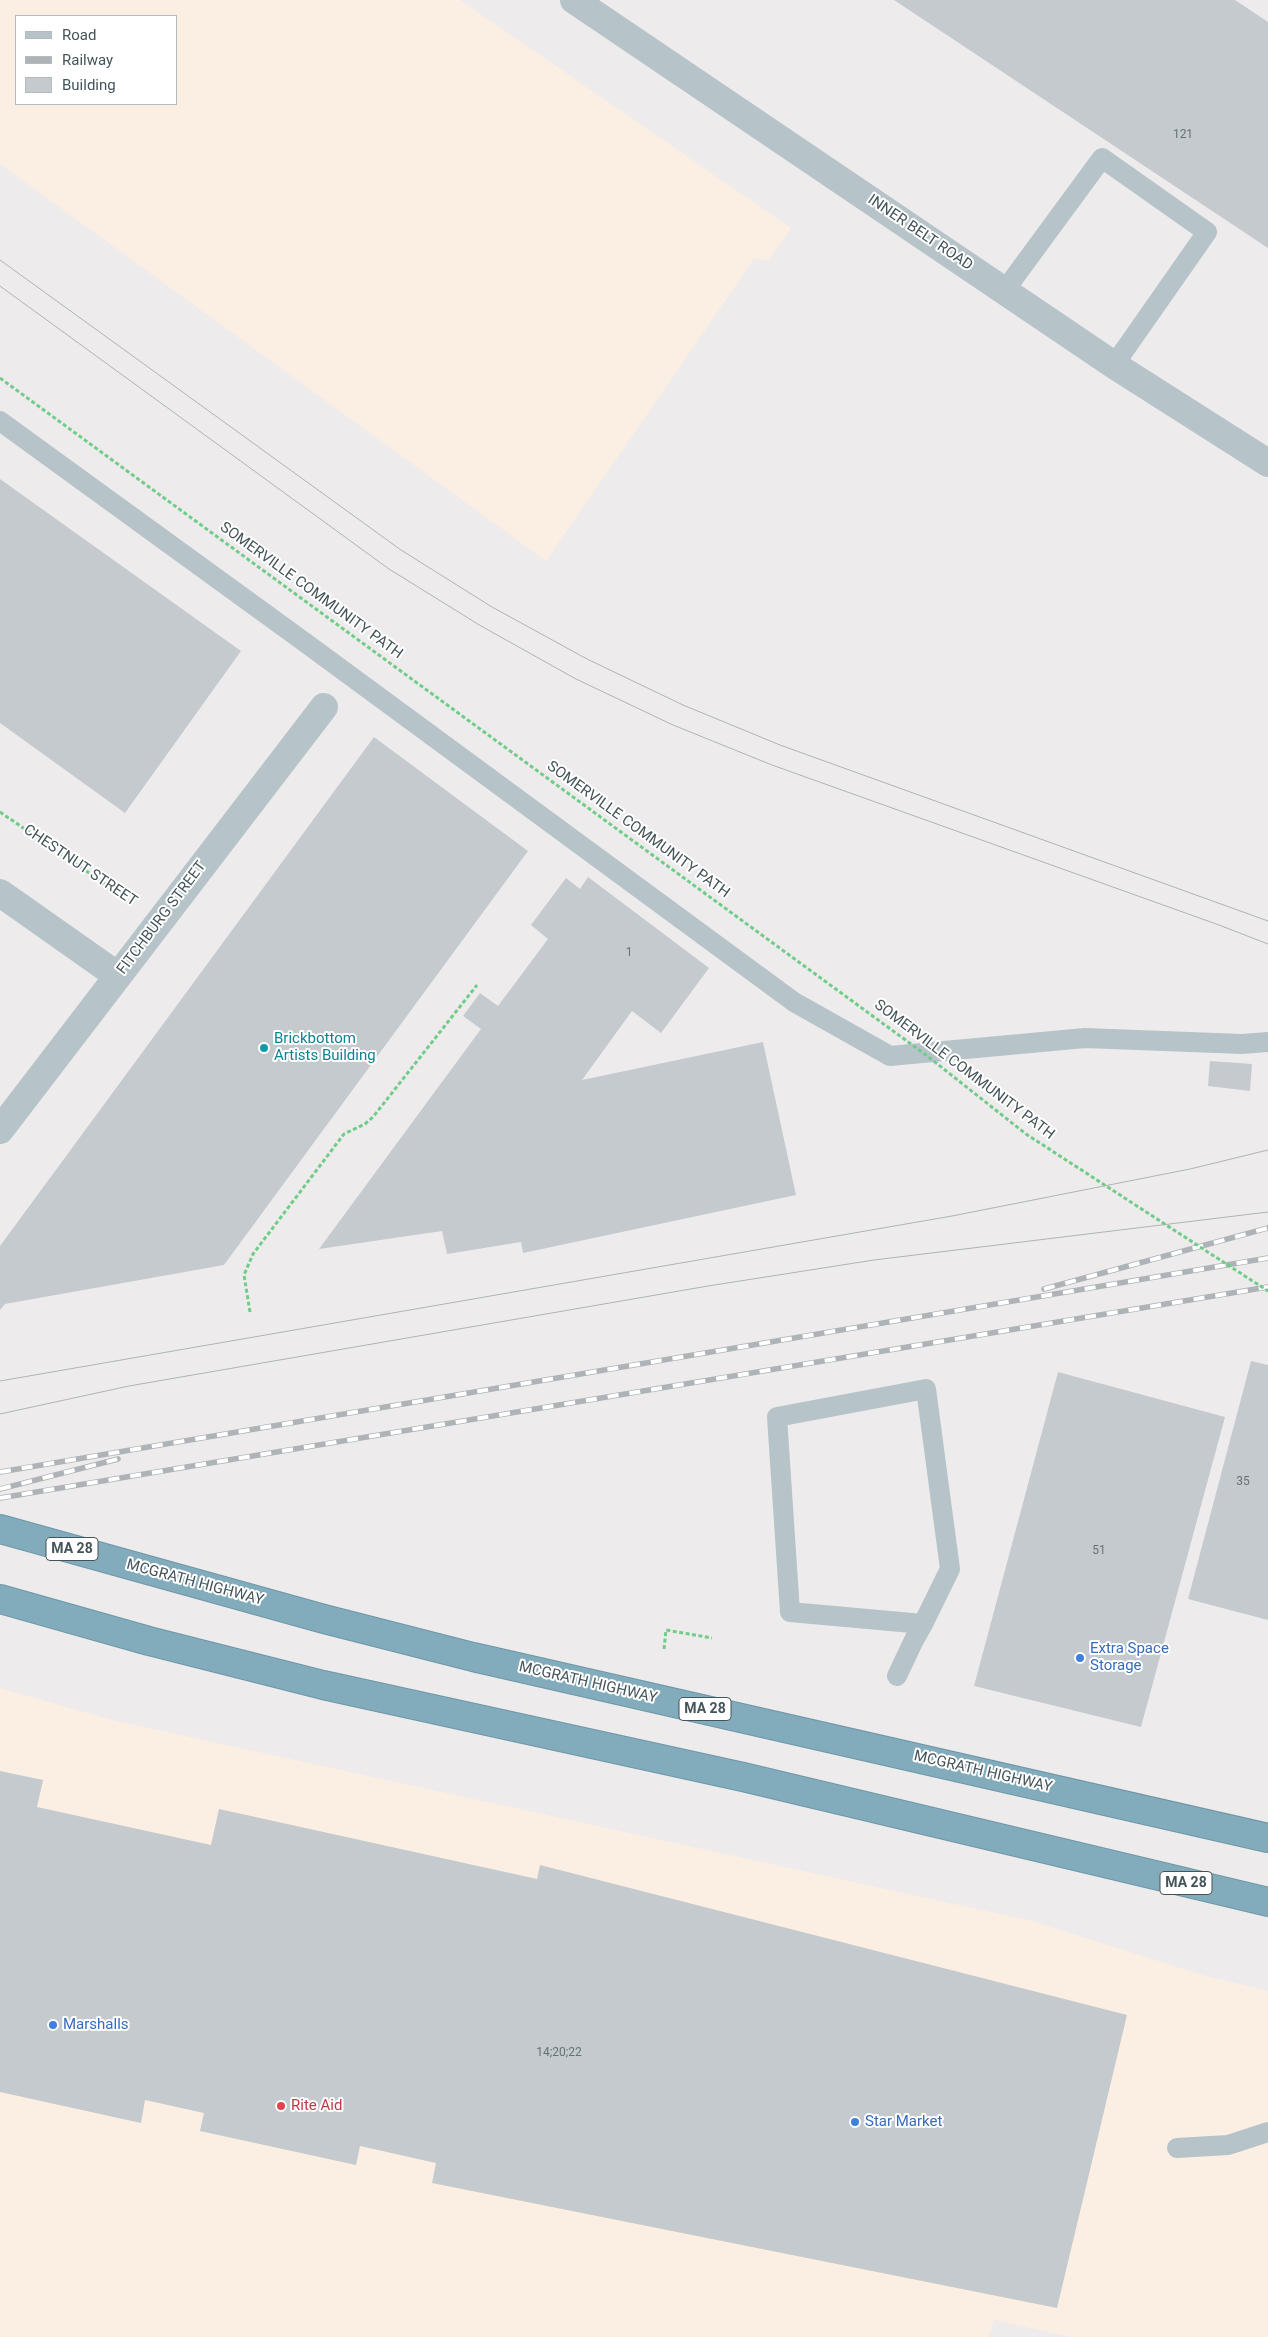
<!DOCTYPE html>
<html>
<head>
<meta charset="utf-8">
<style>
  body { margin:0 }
  #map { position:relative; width:1268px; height:2337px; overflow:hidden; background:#eeebec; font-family:Roboto,sans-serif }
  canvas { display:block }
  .legend { position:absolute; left:15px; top:15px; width:162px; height:90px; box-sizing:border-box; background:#fff; border:1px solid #b4bbbd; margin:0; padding:6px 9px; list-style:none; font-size:15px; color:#445459 }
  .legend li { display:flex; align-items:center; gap:10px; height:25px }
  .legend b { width:25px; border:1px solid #b4bbbd }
</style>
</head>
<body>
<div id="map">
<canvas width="1268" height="2337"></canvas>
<ul class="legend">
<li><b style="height:6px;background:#b6c4c9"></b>Road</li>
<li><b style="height:6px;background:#adb3b6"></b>Railway</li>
<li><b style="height:14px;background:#c5cace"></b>Building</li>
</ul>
</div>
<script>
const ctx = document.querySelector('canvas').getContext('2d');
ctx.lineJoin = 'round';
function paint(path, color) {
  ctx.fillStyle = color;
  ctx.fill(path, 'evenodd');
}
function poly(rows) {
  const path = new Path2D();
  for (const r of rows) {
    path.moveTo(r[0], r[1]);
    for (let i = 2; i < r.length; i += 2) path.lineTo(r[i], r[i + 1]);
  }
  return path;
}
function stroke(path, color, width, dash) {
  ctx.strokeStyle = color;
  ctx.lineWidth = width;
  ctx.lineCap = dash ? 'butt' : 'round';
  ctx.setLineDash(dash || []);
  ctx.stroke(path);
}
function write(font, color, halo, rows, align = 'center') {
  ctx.font = font + ' Roboto,sans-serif';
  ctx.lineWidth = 4;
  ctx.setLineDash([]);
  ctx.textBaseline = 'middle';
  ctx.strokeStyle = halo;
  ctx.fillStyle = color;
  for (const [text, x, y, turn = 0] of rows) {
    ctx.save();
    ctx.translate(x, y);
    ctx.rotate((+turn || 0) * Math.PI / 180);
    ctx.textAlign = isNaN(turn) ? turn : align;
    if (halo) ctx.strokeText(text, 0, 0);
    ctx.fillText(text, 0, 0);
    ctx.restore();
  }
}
paint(poly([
  [0,0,460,0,791,228,769,260,754,259,546,561,0,164],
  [176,16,176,104,16,104,16,16],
  [0,1688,112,1720,1032,1921,1202,1975,1268,1991,1268,2337,1071,2337,994,2320,989,2337,0,2337]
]), '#fbeee2');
paint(poly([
  [894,0,1235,0,1268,22,1268,248],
  [0,479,241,651,125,813,0,723],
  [374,737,528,851,224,1265,5,1304,0,1310,0,1246],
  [588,877,709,968,661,1033,632,1011,582,1080,763,1042,796,1195,523,1253,521,1242,447,1254,442,1231,319,1249,481,1029,463,1016,480,993,498,1006,548,939,531,925,566,878,580,889],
  [1210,1061,1252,1064,1250,1091,1208,1086],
  [1251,1361,1268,1365,1268,1620,1188,1599],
  [1058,1372,1225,1417,1141,1727,974,1686],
  [0,1771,43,1780,37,1807,211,1845,219,1809,537,1879,540,1865,1127,2015,1057,2308,432,2183,436,2163,360,2146,356,2165,200,2131,204,2113,145,2100,141,2123,0,2092]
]), '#c5cace');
const highway = poly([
  [0,1529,324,1619,473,1657,1268,1838],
  [0,1599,149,1641,323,1685,743,1777,1268,1902]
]);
stroke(highway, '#6d97a7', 30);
stroke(poly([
  [0,812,130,901],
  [250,1312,244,1275,253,1254,344,1134,365,1124,373,1117,477,985],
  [664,1649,666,1630,712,1638]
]), '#70cc89', 3, [4, 2.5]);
stroke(poly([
  [1005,290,1102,158,1207,232,1114,365],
  [0,421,303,641,794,1002,890,1056,1085,1038,1242,1044,1268,1042],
  [897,1676,914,1640,923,1624,950,1569,926,1389,777,1417,790,1612,923,1624],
  [1177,2148,1228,2145,1268,2132]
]), '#b6c4c9', 20);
stroke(poly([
  [574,0,1114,365,1268,463],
  [0,893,118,976],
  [0,1130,324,707]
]), '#b6c4c9', 28);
stroke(highway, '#82acbc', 28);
stroke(poly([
  [0,260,401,550,492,607,587,659,683,705,780,745,1268,921],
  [0,286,389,569,481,626,576,679,673,725,772,765,1219,925,1268,944],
  [0,1381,952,1216,1190,1169,1268,1150],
  [0,1414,129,1386,708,1286,874,1260,1268,1212]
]), '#adb3b6', 1);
const rail = poly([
  [1044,1289,1268,1228],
  [0,1472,1268,1258],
  [0,1489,118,1459],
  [0,1498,1268,1287]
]);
stroke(rail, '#adb3b6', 5.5);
stroke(rail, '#fff', 4, [11]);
stroke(poly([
  [0,378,926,1055,1026,1134,1268,1291]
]), '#70cc89', 3, [4, 2.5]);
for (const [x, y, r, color] of [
  [264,1048,5,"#0f9aa8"],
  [1080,1658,5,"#3f7fe0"],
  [53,2025,5,"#3f7fe0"],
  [281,2106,5,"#e0444e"],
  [855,2122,5,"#3f7fe0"]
]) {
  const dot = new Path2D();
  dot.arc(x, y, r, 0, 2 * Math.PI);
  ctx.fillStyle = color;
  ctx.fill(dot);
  stroke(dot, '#fff', 2);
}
write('12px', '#647276', null, [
  ["121",1183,135],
  ["1",629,953],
  ["35",1243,1482],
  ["51",1099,1551],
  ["14;20;22",559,2053]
]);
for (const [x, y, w] of [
  [72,1549,52],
  [705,1709,52],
  [1186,1883,52]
]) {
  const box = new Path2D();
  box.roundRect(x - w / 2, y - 11.5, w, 23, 4);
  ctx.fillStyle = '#fff';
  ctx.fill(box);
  stroke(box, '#445459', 1);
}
write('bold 14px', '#445459', null, [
  ["MA 28",72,1549],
  ["MA 28",705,1709],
  ["MA 28",1186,1883]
]);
write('15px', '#445459', '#fff', [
  ["INNER BELT ROAD",920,233,34],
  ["SOMERVILLE COMMUNITY PATH",311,591,36],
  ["SOMERVILLE COMMUNITY PATH",638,830,36],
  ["CHESTNUT STREET",80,866,34],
  ["FITCHBURG STREET",162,918,-53],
  ["SOMERVILLE COMMUNITY PATH",964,1070,37],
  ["MCGRATH HIGHWAY",195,1583,15],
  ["MCGRATH HIGHWAY",588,1683,13],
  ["MCGRATH HIGHWAY",983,1772,13]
]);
write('15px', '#0d838f', '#fff', [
  ["Brickbottom",274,1039],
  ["Artists Building",274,1056]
], 'left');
write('15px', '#366cbe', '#fff', [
  ["Extra Space",1090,1649],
  ["Storage",1090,1666],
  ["Marshalls",63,2025],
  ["Star Market",865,2122]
], 'left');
write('15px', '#be3a42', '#fff', [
  ["Rite Aid",291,2106]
], 'left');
</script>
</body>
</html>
